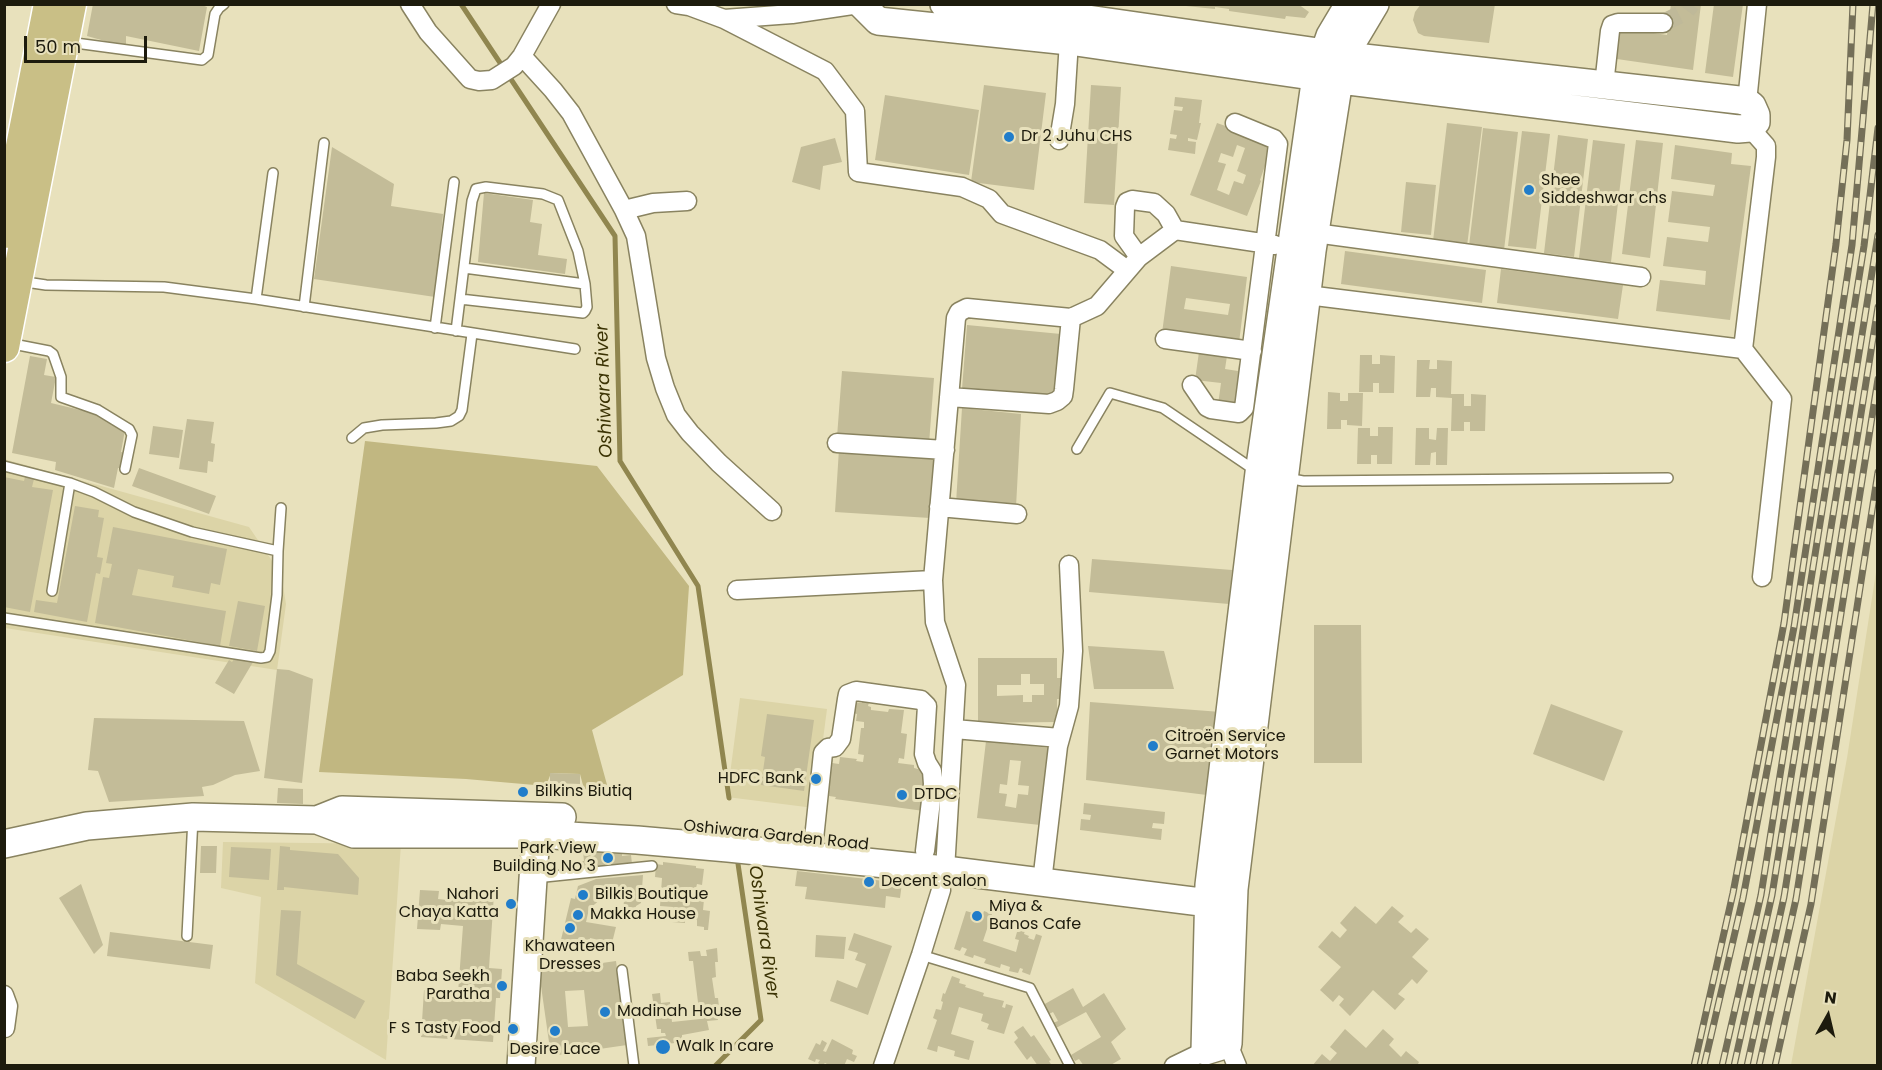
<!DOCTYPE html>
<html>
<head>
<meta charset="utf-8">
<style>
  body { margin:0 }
  #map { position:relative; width:1882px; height:1070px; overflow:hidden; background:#e8e1bc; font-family:Poppins,sans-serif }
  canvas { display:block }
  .frame { position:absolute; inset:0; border:6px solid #1d1b0d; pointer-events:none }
  .north { position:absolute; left:1798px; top:986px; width:60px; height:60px; -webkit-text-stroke:4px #e8e1bc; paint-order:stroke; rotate:8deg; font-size:16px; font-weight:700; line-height:24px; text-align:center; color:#1d1b0d }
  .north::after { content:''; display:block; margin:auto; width:21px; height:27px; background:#1d1b0d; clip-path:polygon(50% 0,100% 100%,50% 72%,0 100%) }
  .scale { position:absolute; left:24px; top:36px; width:123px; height:27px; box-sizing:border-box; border:3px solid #1d1b0d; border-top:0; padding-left:8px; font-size:18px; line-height:21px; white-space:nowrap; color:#1d1b0d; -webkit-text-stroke:4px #e8e1bc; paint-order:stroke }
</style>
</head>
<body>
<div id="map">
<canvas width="1882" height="1070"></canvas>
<div class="frame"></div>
<div class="north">N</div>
<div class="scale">50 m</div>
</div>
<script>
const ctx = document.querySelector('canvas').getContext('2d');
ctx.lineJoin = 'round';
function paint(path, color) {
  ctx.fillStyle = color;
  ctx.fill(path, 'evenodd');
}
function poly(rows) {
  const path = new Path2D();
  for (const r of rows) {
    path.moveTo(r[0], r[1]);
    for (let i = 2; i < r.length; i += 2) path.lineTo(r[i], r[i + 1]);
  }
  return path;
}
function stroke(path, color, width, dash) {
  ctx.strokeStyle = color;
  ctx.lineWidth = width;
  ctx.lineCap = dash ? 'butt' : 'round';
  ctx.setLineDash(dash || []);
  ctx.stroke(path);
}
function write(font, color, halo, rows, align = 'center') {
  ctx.font = font + ' Poppins,sans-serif';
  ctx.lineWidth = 6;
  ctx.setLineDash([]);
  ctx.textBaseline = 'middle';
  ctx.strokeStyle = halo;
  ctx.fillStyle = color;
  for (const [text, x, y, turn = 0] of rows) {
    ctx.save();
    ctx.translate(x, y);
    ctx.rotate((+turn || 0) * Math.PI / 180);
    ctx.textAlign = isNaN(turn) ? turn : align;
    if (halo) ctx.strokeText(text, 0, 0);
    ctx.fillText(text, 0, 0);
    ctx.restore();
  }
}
paint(poly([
  [4,459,249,527,281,574,286,604,277,670,5,628],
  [1877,566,1877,1065,1791,1065,1847,758],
  [740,698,827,709,814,808,727,797],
  [223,842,401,844,386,1060,255,983,261,897,221,888]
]), '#dcd4a7');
paint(poly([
  [365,441,597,466,689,586,683,675,592,730,609,792,584,789,580,774,551,773,546,786,466,779,319,772]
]), '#c1b781');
stroke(poly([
  [461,4,615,236,620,461,698,586,729,798],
  [715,1066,761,1020,737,857]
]), '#90864f', 5);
paint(poly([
  [93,4,199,4,207,7,199,51,126,36,126,47,87,36],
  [1186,4,1298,4,1309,12,1305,18,1286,16,1285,19,1229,11,1229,9,1215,7,1215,9,1186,6],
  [1421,4,1495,4,1489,43,1424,36,1418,33,1413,20,1415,12],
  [1671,4,1701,4,1693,70,1610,58,1614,27,1667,35],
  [1714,4,1743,4,1733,77,1705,73],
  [984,85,1046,93,1034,190,971,182],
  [1091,85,1121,87,1114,205,1084,203],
  [885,95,979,110,969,175,875,160],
  [1175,97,1202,100,1199,123,1201,123,1197,140,1188,138,1188,141,1196,142,1195,154,1168,150,1170,138,1176,139,1177,135,1170,134,1174,110,1182,111,1183,107,1174,106],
  [1217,123,1273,143,1260,180,1261,181,1247,216,1190,195],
  [1237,145,1245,148,1237,171,1246,175,1243,184,1234,181,1229,195,1217,190,1226,164,1218,162,1221,153,1233,157],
  [1447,123,1482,127,1467,246,1433,241],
  [1483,128,1518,132,1504,250,1469,246],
  [1522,131,1550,134,1536,249,1508,246],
  [1558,135,1588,139,1574,257,1544,253],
  [835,138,842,162,823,166,820,190,792,182,801,147],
  [1593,140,1625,144,1611,262,1579,258],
  [1636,140,1663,143,1650,258,1622,254],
  [1675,145,1732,153,1731,164,1751,166,1730,320,1656,311,1660,280,1705,285,1706,271,1663,266,1667,237,1708,242,1710,227,1668,222,1672,191,1713,196,1715,185,1671,179],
  [332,147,394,184,391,206,443,214,435,297,314,279],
  [1406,182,1436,185,1431,235,1401,232],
  [484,193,533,200,530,222,542,224,538,255,567,259,565,274,478,262],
  [1345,251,1486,270,1482,303,1341,284],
  [1171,266,1247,277,1239,343,1162,333],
  [1186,298,1230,304,1228,315,1184,309],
  [1501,269,1623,285,1618,319,1497,303],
  [967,325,1061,334,1053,396,962,389],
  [1199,352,1227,356,1225,369,1238,371,1239,364,1247,365,1241,408,1218,405,1221,383,1195,380],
  [1360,355,1372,355,1372,364,1380,364,1380,355,1395,356,1394,393,1379,393,1379,383,1373,383,1373,392,1359,392],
  [30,356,47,359,44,375,56,377,51,403,97,414,125,430,121,452,125,453,122,468,118,468,114,488,55,470,56,462,12,453],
  [1417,360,1430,360,1429,369,1437,369,1437,360,1452,361,1451,394,1464,394,1464,406,1471,406,1471,394,1486,395,1485,431,1470,431,1470,422,1464,422,1464,431,1451,431,1452,398,1436,397,1436,388,1431,388,1430,397,1416,397],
  [842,371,934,378,929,444,837,437],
  [1328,392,1340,393,1340,401,1348,401,1348,393,1363,393,1362,426,1347,425,1347,420,1341,420,1341,429,1327,429],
  [962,408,1021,414,1016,507,956,503],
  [187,419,214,422,211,443,215,444,213,462,208,461,207,473,179,469],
  [153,426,183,430,179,458,149,454],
  [1378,427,1393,427,1392,464,1377,464,1377,455,1371,455,1371,464,1357,464,1358,428,1370,428,1370,436,1378,436],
  [1416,428,1429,428,1429,439,1436,440,1437,428,1448,428,1447,465,1436,465,1436,452,1431,453,1430,465,1415,465],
  [839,449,935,455,930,518,835,512],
  [139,468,216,496,209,514,132,486],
  [4,477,24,481,25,477,34,479,32,487,53,490,30,612,4,607],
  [75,506,99,510,98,517,104,518,97,557,103,558,100,574,96,573,87,622,34,612,36,600,57,603],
  [113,527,227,549,220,585,211,583,209,594,172,587,174,576,138,569,132,595,226,611,220,646,95,623,103,577,109,578,112,564,106,563],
  [1092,559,1232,570,1229,604,1089,592],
  [238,601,265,606,257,651,229,646],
  [1314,625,1361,625,1362,763,1314,763],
  [1088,646,1164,651,1174,689,1094,689],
  [235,658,253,662,234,694,215,683,229,660,232,662],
  [978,658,1057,658,1057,678,1062,678,1062,699,1057,699,1057,722,978,723],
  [1021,674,1030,674,1030,684,1044,684,1044,695,1032,695,1032,702,1023,702,1023,695,997,696,997,685,1021,685],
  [277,669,289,670,313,679,302,783,264,778],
  [862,701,869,702,868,706,871,707,871,710,888,712,889,709,904,710,901,733,907,734,904,759,899,758,898,763,914,765,914,768,926,771,924,811,835,799,836,797,829,796,828,798,822,797,826,759,833,760,832,763,839,764,840,757,857,759,856,761,863,762,864,755,858,754,861,728,864,728,864,722,856,721,857,714,853,713,851,702,862,703],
  [1090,702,1221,712,1215,796,1086,780],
  [1551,704,1623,731,1604,781,1533,754],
  [767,714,814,720,804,791,761,785,765,757,761,756],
  [94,718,244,721,260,771,235,775,213,785,202,787,204,796,109,802,98,771,88,770],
  [986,741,1050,748,1040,825,977,818],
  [1010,760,1021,761,1018,785,1029,786,1028,795,1018,794,1016,808,1005,806,1007,794,999,793,1000,784,1007,785],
  [550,773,580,774,580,784,550,783],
  [278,788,303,789,303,804,277,803],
  [1084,803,1165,812,1164,824,1153,823,1152,828,1162,829,1161,840,1080,830,1081,819,1090,820,1091,815,1083,814],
  [201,846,217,846,216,873,200,873],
  [280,846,290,847,290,850,338,854,359,878,358,895,284,887,284,890,277,890],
  [231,847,271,849,269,880,229,877],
  [612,848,612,854,622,853,622,856,631,855,632,864,583,870,581,861,584,861,583,851],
  [663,862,696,866,696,868,704,869,702,885,697,884,696,888,705,889,703,910,710,911,708,930,704,930,704,927,697,926,697,920,685,919,685,923,672,922,673,907,660,906,662,878,655,877,656,864,663,865],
  [797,871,902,883,900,898,886,896,885,908,805,899,807,887,795,886],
  [643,875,641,903,636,906,633,920,622,920,624,901,601,899,589,909,586,922,616,927,612,943,590,938,588,947,575,945,574,951,559,948,571,898,575,899,578,886,596,879],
  [81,884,103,945,94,954,59,898],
  [420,890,439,891,438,899,447,900,447,895,469,897,470,893,494,894,489,968,502,969,500,998,496,998,493,1042,421,1037,424,990,458,993,463,926,441,924,440,930,417,929],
  [1355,906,1376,924,1392,906,1404,916,1398,922,1411,933,1416,928,1429,939,1412,957,1428,971,1417,984,1412,979,1398,994,1405,999,1395,1010,1373,990,1350,1016,1339,1005,1344,999,1339,995,1333,1002,1320,990,1341,967,1318,947,1332,931,1340,938,1347,930,1340,923],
  [281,910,301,911,297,964,365,1001,355,1019,276,975],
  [966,911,973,913,971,917,981,920,984,911,992,914,983,941,1016,952,1019,940,1015,939,1019,925,1026,927,1024,934,1029,936,1028,938,1034,940,1036,934,1042,936,1030,975,1022,972,1023,969,1020,968,1018,973,1009,971,1010,967,1001,964,1000,968,984,963,986,959,974,955,973,958,964,955,967,949,962,947,960,951,954,949],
  [110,932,213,945,210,969,107,956],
  [854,933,892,946,868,1015,830,1001,837,980,857,988,866,964,855,960,858,953,848,950],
  [816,935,846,937,844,959,815,957],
  [717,948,718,962,715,962,716,977,712,978,715,998,718,998,719,1007,716,1007,718,1020,707,1021,709,1030,682,1035,682,1039,675,1040,675,1043,648,1046,647,1038,666,1036,665,1033,661,1033,661,1029,657,1029,652,994,660,993,661,1003,670,1002,672,1022,700,1019,693,961,689,961,688,952,700,951,701,956,707,956,706,950],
  [616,961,627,1045,551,1056,539,972],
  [584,990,588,1026,568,1027,565,991],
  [952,976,960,979,959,983,966,985,965,987,984,993,983,996,1004,1001,1002,1007,1005,1008,1006,1004,1013,1006,1004,1034,987,1029,989,1024,981,1021,983,1014,959,1007,951,1034,974,1041,969,1060,954,1056,955,1051,938,1046,937,1052,927,1049,937,1020,933,1018,936,1009,941,1010,943,1002,941,1001,943,993,945,994],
  [1073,988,1083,1007,1104,993,1126,1029,1111,1042,1121,1059,1109,1066,1084,1066,1079,1059,1075,1061,1071,1055,1101,1037,1086,1012,1056,1028,1053,1023,1058,1021,1053,1012,1049,1014,1043,1005],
  [1023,1026,1031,1037,1034,1035,1051,1060,1049,1061,1052,1066,1038,1066,1031,1056,1027,1060,1014,1042,1018,1038,1014,1032],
  [1345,1029,1366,1048,1383,1029,1394,1039,1389,1045,1401,1057,1406,1051,1419,1062,1417,1066,1312,1066,1322,1054,1330,1061,1337,1053,1330,1047],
  [832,1039,853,1050,852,1054,857,1056,854,1062,847,1059,844,1066,831,1066,825,1063,822,1066,818,1063,820,1060,816,1059,815,1062,808,1059,816,1043,820,1045,822,1040,827,1043,823,1051,826,1052]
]), '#c3bc98');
stroke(poly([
  [1663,23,1685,12,1691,4]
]), '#bfb999', 18, [18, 9]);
const lane = poly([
  [68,42,202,60,208,55,215,14,219,8,224,4],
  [464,268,585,284],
  [19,281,46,285,164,287,256,299,575,349],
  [256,299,273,173],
  [304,307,324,143],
  [435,328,454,182],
  [456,331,460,299,472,201,476,189,486,187,543,194,558,200,578,251,585,284,587,307,585,311,583,313,460,299],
  [8,343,49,351,53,354,61,377,61,397,98,410,129,429,132,435,125,469],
  [352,438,364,428,382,425,436,423,451,421,459,416,462,410,472,334],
  [1077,449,1110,393,1163,408,1256,471],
  [4,466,70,483,94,492,134,512,192,532,278,551,277,595,270,651,267,657,261,658,4,618],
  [1287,478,1303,481,1668,478],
  [278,551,281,508],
  [52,591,70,483],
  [535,878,652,866],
  [187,936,193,818],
  [921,955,1030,988,1070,1066],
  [622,970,634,1066]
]);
const street = poly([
  [410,4,428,32,470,79,479,81,492,80,514,66,522,56,551,4],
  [676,4,689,6,724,19,792,14,859,4],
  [724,19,825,71,855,111,858,172,962,187,989,199,1002,214,1100,250,1127,270],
  [522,56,553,90,571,113,624,210,636,236,656,358,665,388,676,415,690,433,719,463,772,511],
  [1604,85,1610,31,1612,25,1618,23,1663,23],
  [1747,102,1757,4],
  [1750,128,1766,146,1766,157,1743,349,1782,399,1762,577],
  [1059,140,1065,104,1069,41],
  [624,210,653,203,687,201],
  [1315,233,1641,277],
  [1139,257,1124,236,1125,207,1127,202,1132,200,1154,203,1166,214,1175,230,1275,245],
  [1307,295,1743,349],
  [1165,339,1252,351],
  [1192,385,1207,407,1211,409,1239,413,1244,408,1278,144,1274,139,1235,123],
  [949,397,1049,404,1057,401,1063,396,1064,389,1071,318],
  [837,443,945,450],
  [939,507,1017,514],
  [737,590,933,580],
  [954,729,1060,738],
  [814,839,823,753,828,748,835,747,841,739,847,699,848,694,856,691,921,700,927,706,924,754,927,763,932,771,933,784,925,851],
  [945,870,956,685,935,622,933,580,956,318,959,312,967,308,1071,318,1097,306,1139,257,1175,230],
  [1042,882,1058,746,1069,706,1073,651,1069,565],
  [4,995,8,1006,5,1028],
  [1228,1044,1237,1066],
  [883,1066,921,955,941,890],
  [1174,1066,1205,1051]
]);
const secondary = poly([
  [861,4,878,21,1069,41,1339,80,1738,129,1750,128,1756,122,1756,115,1752,106,1747,102,1739,100,1346,56,1067,16,944,4],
  [1349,4,1330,36,1316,76,1259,473,1209,885,1205,1051,1228,1044,1234,889,1312,251,1339,80,1350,46,1375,4],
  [317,820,342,810,562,817],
  [4,844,87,826,193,817,317,820,354,834,536,834,637,840,728,848,945,870,1225,905],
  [521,1066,537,817]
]);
const primary = poly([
  [4,233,49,4],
  [4,347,71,4]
]);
stroke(lane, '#898360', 12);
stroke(street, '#898360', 21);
stroke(secondary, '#898360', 30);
stroke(primary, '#fff', 33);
stroke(lane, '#fff', 9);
stroke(street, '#fff', 18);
stroke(secondary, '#fff', 27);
stroke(primary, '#c9bf86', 30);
const rail = poly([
  [1694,1066,1733,893,1784,623,1836,244,1847,140,1853,4],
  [1704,1066,1743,898,1794,627,1852,245,1873,4],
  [1722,1066,1761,895,1864,246,1878,128],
  [1734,1066,1772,895,1878,235],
  [1747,1066,1784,897,1878,307],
  [1759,1066,1796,899,1878,379],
  [1775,1066,1811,904,1878,472]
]);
stroke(rail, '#746f58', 7);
stroke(rail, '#e8e1bc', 4.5, [14]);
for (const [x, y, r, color] of [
  [1009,137,6,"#217dca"],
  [1529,190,6,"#217dca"],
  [1153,746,6,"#217dca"],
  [816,779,6,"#217dca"],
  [523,792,6,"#217dca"],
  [902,795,6,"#217dca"],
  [608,858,6,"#217dca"],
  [869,882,6,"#217dca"],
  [583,895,6,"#217dca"],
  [511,904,6,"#217dca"],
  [578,915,6,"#217dca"],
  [977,916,6,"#217dca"],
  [570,928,6,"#217dca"],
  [502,986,6,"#217dca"],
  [605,1012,6,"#217dca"],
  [513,1029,6,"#217dca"],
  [555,1031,6,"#217dca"],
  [663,1047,8,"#217dca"]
]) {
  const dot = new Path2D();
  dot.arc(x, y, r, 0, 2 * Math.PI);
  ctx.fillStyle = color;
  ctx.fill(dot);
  stroke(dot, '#e8e1bc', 2);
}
write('16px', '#1d1b0d', '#e8e1bc', [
  ["Dr 2 Juhu CHS",1021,137],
  ["Shee",1541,181],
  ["Siddeshwar chs",1541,199],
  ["Citroën Service",1165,737],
  ["Garnet Motors",1165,755],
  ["HDFC Bank",804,779,"right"],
  ["Bilkins Biutiq",535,792],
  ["DTDC",914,795],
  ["Park View",596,849,"right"],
  ["Building No 3",596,867,"right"],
  ["Decent Salon",881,882],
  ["Nahori",499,895,"right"],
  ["Chaya Katta",499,913,"right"],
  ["Bilkis Boutique",595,895],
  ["Miya &",989,907],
  ["Banos Cafe",989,925],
  ["Makka House",590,915],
  ["Khawateen",570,947,"center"],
  ["Dresses",570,965,"center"],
  ["Baba Seekh",490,977,"right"],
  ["Paratha",490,995,"right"],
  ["Madinah House",617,1012],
  ["F S Tasty Food",501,1029,"right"],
  ["Walk In care",676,1047],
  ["Desire Lace",555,1050,"center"]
], 'left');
write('16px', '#1d1b0d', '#e8e1bc', [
  ["Oshiwara Garden Road",776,836,6]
]);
write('italic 18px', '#3b3304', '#e8e1bc', [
  ["Oshiwara River",605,391,-92],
  ["Oshiwara River",763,932,82]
]);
</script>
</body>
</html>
